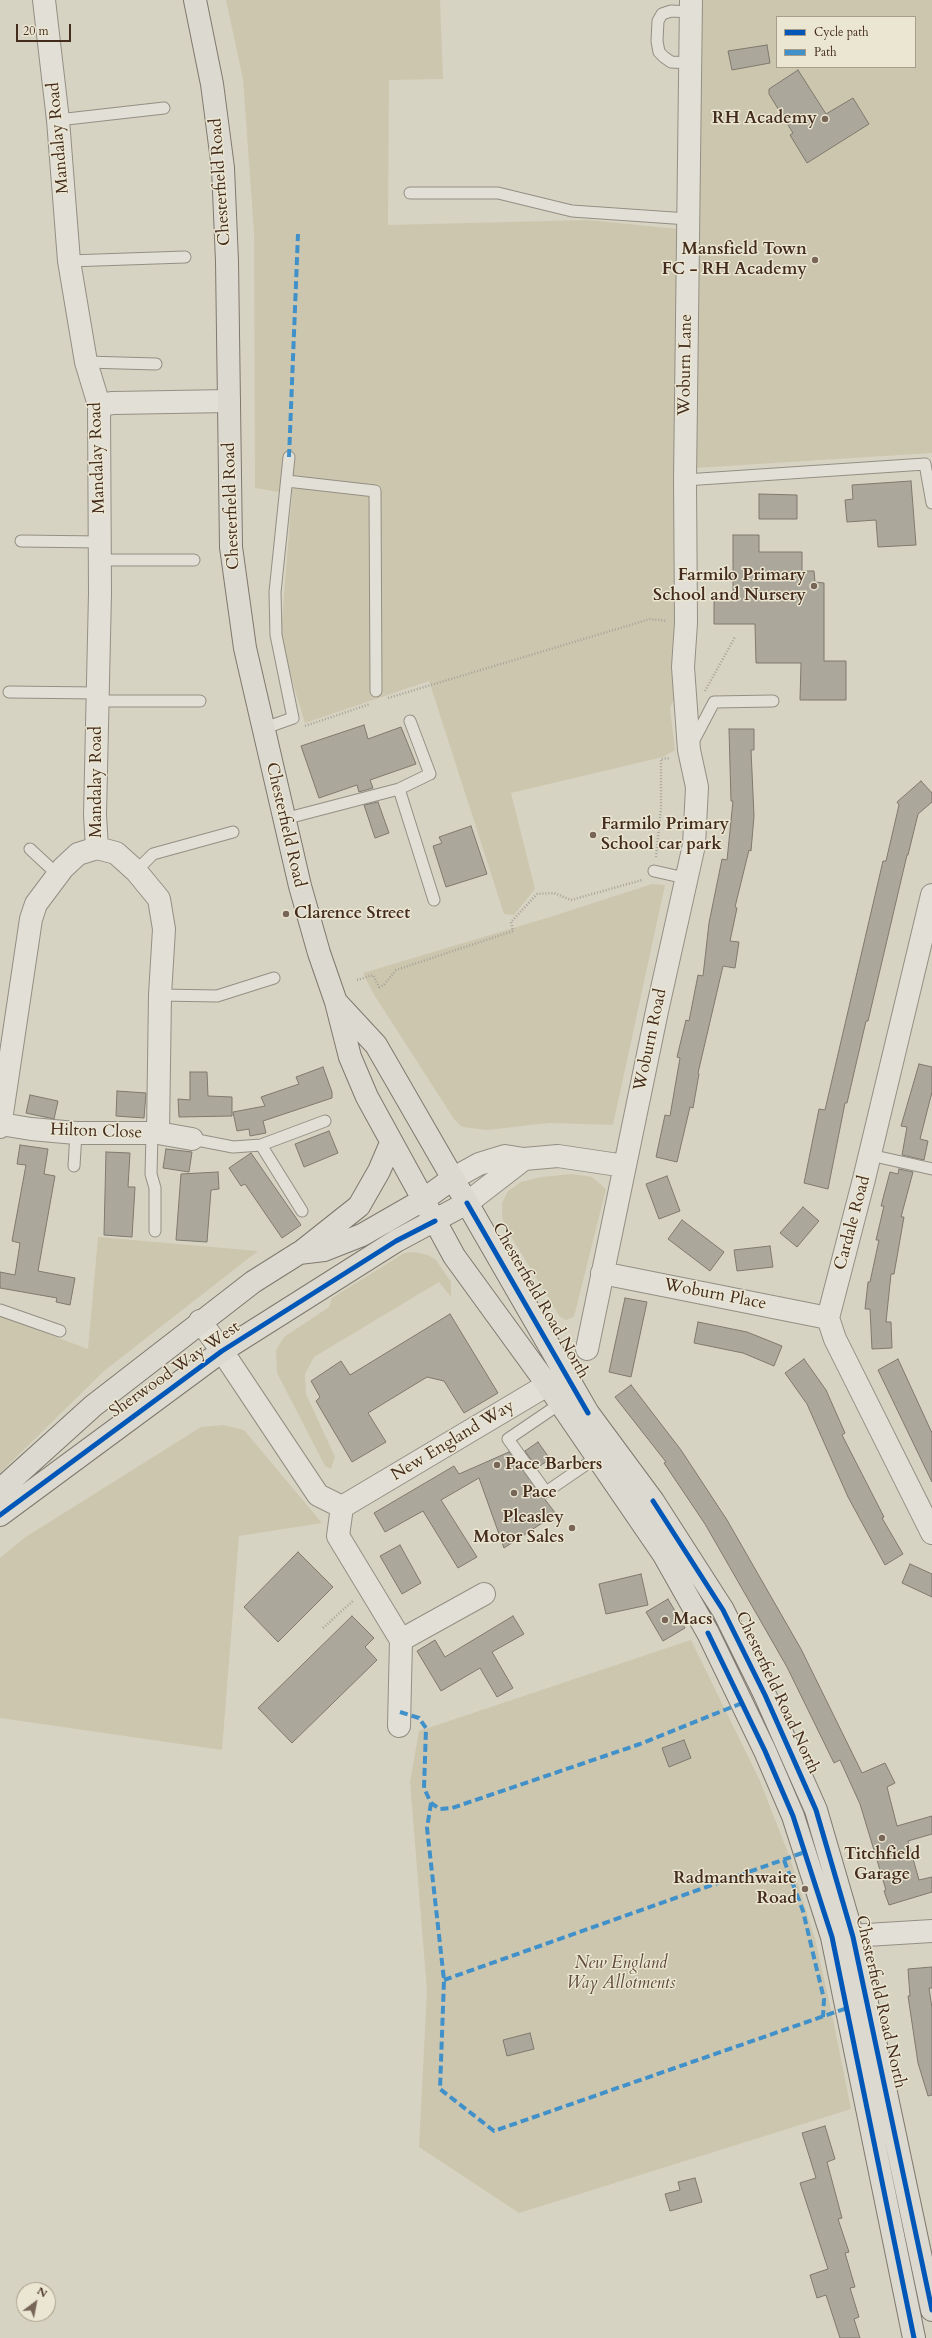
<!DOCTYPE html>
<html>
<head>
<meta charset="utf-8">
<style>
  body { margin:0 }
  #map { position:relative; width:932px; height:2338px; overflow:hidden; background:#d7d3c2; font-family:Cardo,serif }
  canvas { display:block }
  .legend { position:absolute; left:776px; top:16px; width:140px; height:52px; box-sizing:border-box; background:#ebe6d2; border:1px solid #a89c8a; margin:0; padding:5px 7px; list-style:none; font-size:12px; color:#442c1d }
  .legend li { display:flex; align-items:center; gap:8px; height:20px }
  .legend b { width:20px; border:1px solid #a89c8a }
  .north { position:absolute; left:16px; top:2282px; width:40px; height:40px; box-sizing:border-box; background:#ebe6d2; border:1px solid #a89c8a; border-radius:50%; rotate:32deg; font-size:11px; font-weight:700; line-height:16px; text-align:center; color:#442c1d }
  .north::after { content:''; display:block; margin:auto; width:14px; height:18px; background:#776657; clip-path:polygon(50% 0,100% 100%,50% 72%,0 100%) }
  .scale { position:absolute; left:16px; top:24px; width:55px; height:18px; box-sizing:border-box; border:2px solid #442c1d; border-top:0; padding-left:5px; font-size:12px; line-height:14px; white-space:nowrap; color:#442c1d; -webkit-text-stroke:3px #ebe6d2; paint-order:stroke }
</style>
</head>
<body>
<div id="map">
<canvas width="932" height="2338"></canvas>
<ul class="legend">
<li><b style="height:5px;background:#0057b8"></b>Cycle path</li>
<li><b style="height:5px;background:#4090ca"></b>Path</li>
</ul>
<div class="north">N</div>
<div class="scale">20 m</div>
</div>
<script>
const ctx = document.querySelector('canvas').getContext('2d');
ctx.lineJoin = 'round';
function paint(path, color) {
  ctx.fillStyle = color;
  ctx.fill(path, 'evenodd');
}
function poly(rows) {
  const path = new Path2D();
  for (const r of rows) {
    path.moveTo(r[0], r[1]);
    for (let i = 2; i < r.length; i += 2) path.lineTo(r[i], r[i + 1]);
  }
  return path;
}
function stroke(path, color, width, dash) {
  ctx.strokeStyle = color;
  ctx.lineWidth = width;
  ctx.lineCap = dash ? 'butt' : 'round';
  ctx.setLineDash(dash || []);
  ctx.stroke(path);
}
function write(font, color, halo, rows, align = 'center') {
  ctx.font = font + ' Cardo,serif';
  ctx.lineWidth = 3;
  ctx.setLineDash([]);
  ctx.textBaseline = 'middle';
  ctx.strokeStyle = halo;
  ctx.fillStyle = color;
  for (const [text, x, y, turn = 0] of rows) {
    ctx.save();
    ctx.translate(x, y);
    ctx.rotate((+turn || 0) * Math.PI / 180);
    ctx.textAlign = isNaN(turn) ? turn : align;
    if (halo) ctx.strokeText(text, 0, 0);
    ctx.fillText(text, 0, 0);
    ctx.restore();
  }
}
paint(poly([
  [226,0,440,0,443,79,389,80,388,225,588,220,678,229,679,688,670,708,675,750,663,757,511,793,535,889,514,915,504,914,429,681,305,723,291,677,281,633,292,494,255,488,254,232,243,79],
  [702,0,932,0,932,453,695,468],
  [777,17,915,17,915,67,777,67],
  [652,884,665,885,613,1125,549,1123,487,1130,462,1127,454,1119,373,993,363,973,550,917],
  [572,1174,592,1177,606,1189,574,1317,566,1320,560,1317,507,1230,502,1217,502,1203,508,1191,521,1182,541,1177],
  [98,1237,258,1251,104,1371,0,1473,0,1316,88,1349],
  [414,1252,428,1255,436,1260,451,1282,451,1297,439,1282,314,1357,305,1374,306,1394,335,1457,331,1469,325,1466,277,1373,276,1350,284,1337,329,1307,332,1298,404,1253],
  [223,1425,244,1430,322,1523,239,1536,222,1750,0,1718,0,1558,24,1538,201,1427],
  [691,1640,760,1781,790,1858,815,1939,832,2014,851,2109,519,2213,419,2147,427,1991,410,1782,419,1731]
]), '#cdc6ae');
const building = poly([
  [767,45,770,63,732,70,728,51,767,45],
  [798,70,826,114,853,98,869,124,807,163,790,135,793,133,769,94,769,89,798,70],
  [911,481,916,545,878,547,876,520,847,522,845,500,853,499,852,485,911,481],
  [759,494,797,495,797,519,759,519,759,494],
  [733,535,759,535,759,552,802,552,802,571,814,571,815,582,824,583,824,661,846,661,846,700,800,700,801,663,756,663,755,624,714,624,714,598,733,598,733,535],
  [364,725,368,739,401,727,416,764,370,780,373,788,359,792,357,785,319,798,301,746,364,725],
  [729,729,754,729,754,750,751,750,754,816,751,851,749,850,735,907,737,908,730,941,739,942,735,968,723,966,698,1073,699,1074,693,1108,690,1107,677,1162,656,1157,665,1115,670,1116,680,1058,677,1057,686,1020,689,1021,698,975,703,976,709,923,722,859,727,860,733,801,731,801,729,729],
  [921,781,932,793,932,802,918,814,908,855,907,855,868,1021,866,1021,847,1103,845,1103,828,1189,804,1183,819,1109,825,1110,883,861,886,861,899,805,897,802,921,781],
  [378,802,389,833,375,838,364,805,378,802],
  [471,826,487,874,446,887,433,846,442,843,439,837,471,826],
  [919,1064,932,1067,932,1092,920,1139,928,1141,924,1160,902,1155,907,1127,901,1126,919,1064],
  [323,1067,332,1092,332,1098,263,1121,266,1133,250,1136,249,1129,237,1131,233,1112,265,1106,261,1097,299,1084,296,1077,323,1067],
  [190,1072,207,1072,208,1096,232,1097,232,1116,179,1117,178,1099,190,1100,190,1072],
  [117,1091,146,1093,144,1118,116,1116,117,1091],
  [30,1095,58,1101,54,1119,26,1113,30,1095],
  [329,1131,338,1153,304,1167,295,1144,329,1131],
  [20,1145,48,1149,44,1174,55,1176,38,1271,75,1278,70,1305,56,1302,57,1298,0,1288,0,1272,15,1275,20,1243,12,1241,26,1165,17,1164,20,1145],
  [166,1149,192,1152,189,1172,163,1168,166,1149],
  [106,1152,130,1153,128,1187,135,1187,132,1237,104,1235,106,1152],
  [251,1153,301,1225,282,1238,245,1184,241,1186,229,1168,251,1153],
  [899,1169,913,1172,901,1217,904,1217,894,1274,891,1274,886,1322,891,1322,892,1348,872,1349,870,1309,865,1309,868,1282,870,1282,879,1240,876,1240,884,1206,881,1206,890,1172,898,1174,899,1169],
  [218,1172,219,1189,211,1190,207,1242,176,1240,181,1174,218,1172],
  [667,1176,680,1211,659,1219,646,1184,667,1176],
  [803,1207,819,1221,797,1247,780,1233,803,1207],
  [682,1220,724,1252,710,1271,668,1239,682,1220],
  [770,1246,773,1267,737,1271,734,1250,770,1246],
  [625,1298,647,1302,631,1377,609,1372,625,1298],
  [450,1314,498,1393,464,1413,444,1381,427,1377,368,1413,386,1442,352,1462,316,1401,320,1397,311,1381,341,1361,350,1375,450,1314],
  [698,1322,747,1332,782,1346,774,1366,743,1353,694,1343,698,1322],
  [804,1359,826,1390,845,1433,842,1435,884,1517,882,1518,903,1554,885,1565,848,1497,807,1404,785,1373,804,1359],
  [898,1359,932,1433,932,1482,878,1370,898,1359],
  [631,1385,681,1450,727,1520,801,1649,862,1773,885,1763,895,1783,887,1787,897,1826,932,1816,932,1834,908,1841,919,1880,932,1877,932,1892,889,1905,884,1891,886,1890,860,1804,840,1760,834,1763,787,1667,705,1524,664,1463,666,1462,615,1397,631,1385],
  [538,1442,550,1459,537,1468,525,1451,538,1442],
  [509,1452,556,1514,504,1548,479,1478,441,1500,477,1557,458,1568,423,1511,385,1532,374,1513,454,1466,459,1474,509,1452],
  [400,1545,421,1583,402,1594,380,1556,400,1545],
  [298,1552,333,1587,278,1642,244,1607,298,1552],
  [910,1564,932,1574,932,1597,902,1583,910,1564],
  [641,1574,648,1605,606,1614,599,1584,641,1574],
  [668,1599,685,1628,663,1641,646,1612,668,1599],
  [352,1616,374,1638,365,1647,377,1660,292,1743,258,1708,352,1616],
  [513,1616,524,1634,492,1652,513,1688,497,1697,480,1668,441,1691,417,1651,435,1640,445,1657,513,1616],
  [684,1740,691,1758,669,1767,662,1748,684,1740],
  [932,1967,932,1988,929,1988,932,2008,932,2095,928,2096,918,2063,908,1996,910,1996,908,1969,932,1967],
  [530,2033,534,2049,507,2056,503,2040,530,2033],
  [825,2126,835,2159,827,2162,842,2218,838,2219,849,2252,845,2253,855,2287,850,2288,859,2317,854,2319,860,2338,840,2338,826,2295,817,2298,810,2275,828,2269,800,2183,816,2178,802,2133,825,2126],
  [695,2178,702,2202,670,2211,665,2194,680,2190,678,2182,695,2178]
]);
paint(building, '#aca79b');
stroke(building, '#7f796e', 1);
const lane = poly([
  [690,63,671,62,664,57,659,52,657,41,658,21,662,14,671,11,691,12],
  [58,120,164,108],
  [410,193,498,193,572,211,688,219],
  [69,261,185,257],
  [86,362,156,364],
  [685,480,925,464,932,503],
  [287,481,375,491,376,691],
  [21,541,100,542],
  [100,560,194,560],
  [9,692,98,693],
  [97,701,200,701],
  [262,729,293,718,276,635,275,592,289,457],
  [693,742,714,702,773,701],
  [399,789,434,900],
  [284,819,399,789,430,774,410,721],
  [30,849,58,875],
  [136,871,153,854,233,832],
  [654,871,685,878],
  [160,995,217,996,274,978],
  [152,1133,151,1174,155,1188,155,1231],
  [192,1139,233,1147,261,1145,325,1121],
  [261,1145,302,1211],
  [870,1155,932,1169],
  [74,1166,76,1133],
  [0,1310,60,1331],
  [564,1401,508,1439,546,1492,597,1457]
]);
const street = poly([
  [44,0,58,120,69,261,86,362,99,405,100,593,95,815,97,848],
  [99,405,113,403,229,401],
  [932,895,864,1179,828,1318,835,1339,932,1533],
  [1,1124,31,1129,76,1133,158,1133,192,1139],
  [0,1127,31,919,36,904,63,868,78,854,97,848,116,853,136,871,159,899,164,929,160,995,158,1133],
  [452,1179,479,1164,505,1156,524,1159,558,1156,625,1166],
  [467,1203,524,1159],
  [602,1273,828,1318],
  [200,1321,222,1351,318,1495,342,1507],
  [587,1349,657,1011,694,845,697,787,689,750,683,667,686,623,685,480,691,0],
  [401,1640,484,1594],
  [399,1726,401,1640,338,1536,342,1507,564,1375],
  [834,1937,932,1931]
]);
const primary = poly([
  [467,1203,588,1413,653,1501,723,1610,765,1695,816,1810,853,1937,932,2310],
  [435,1221,454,1256,547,1384,664,1555,708,1633,765,1751,793,1816,832,1937,914,2338]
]);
const highway = poly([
  [195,0,212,84,223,168,227,261,231,547,245,648,300,886,319,953,336,1002,350,1057,367,1097,435,1221],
  [301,1252,359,1206,379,1171,391,1143],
  [0,1490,93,1406,253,1282,299,1253,324,1250,362,1235,423,1200,452,1179],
  [0,1515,222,1351,396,1241,467,1203,376,1045,338,1004]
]);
stroke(lane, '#948f84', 13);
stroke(street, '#948f84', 24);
stroke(primary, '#7f796e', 24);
stroke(highway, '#7f796e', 24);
stroke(poly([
  [705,691,735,637],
  [388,698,650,619,667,621],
  [305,726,370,704],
  [656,857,661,808,661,759,670,758],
  [357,980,373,975,379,987,384,985,396,970,513,931,511,922,537,894,554,893,571,900,642,880],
  [323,1628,354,1600]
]), '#a7a39b', 2.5, [1, 2]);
stroke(lane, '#e1dfd6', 11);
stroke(street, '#e1dfd6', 22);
stroke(primary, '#dcd9d0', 22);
stroke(highway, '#dcd9d0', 22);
stroke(poly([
  [289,457,298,234],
  [400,1712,419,1718,426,1728,424,1788,431,1803,440,1809,452,1808,640,1744,742,1703],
  [431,1803,427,1828,444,1980,440,2089,494,2131,847,2008],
  [784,1860,803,1911,816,1966,824,1999,823,2017],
  [444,1980,805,1852]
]), '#4090ca', 4, [8, 4]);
stroke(poly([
  [467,1203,588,1413],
  [653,1501,723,1610,765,1695,816,1810,853,1937,932,2310],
  [0,1515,222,1351,396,1241,435,1221],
  [708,1633,765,1751,793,1816,832,1937,914,2338]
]), '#0057b8', 5);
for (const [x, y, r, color] of [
  [825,119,4,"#776657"],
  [815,260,4,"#776657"],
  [814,586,4,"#776657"],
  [593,835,4,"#776657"],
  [286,914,4,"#776657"],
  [497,1465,4,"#776657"],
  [514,1493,4,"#776657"],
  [572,1528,4,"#776657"],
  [665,1620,4,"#776657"],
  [882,1838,4,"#776657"],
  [805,1889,4,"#776657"]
]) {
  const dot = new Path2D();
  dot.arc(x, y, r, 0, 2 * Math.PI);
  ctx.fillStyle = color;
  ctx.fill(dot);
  stroke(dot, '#ebe6d2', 1.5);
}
write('bold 17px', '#442c1d', '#ebe6d2', [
  ["RH Academy",817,119],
  ["Mansfield Town",807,250],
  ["FC - RH Academy",807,270],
  ["Farmilo Primary",806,576],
  ["School and Nursery",806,596],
  ["Farmilo Primary",601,825,"left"],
  ["School car park",601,845,"left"],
  ["Clarence Street",294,914,"left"],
  ["Pace Barbers",505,1465,"left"],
  ["Pace",522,1493,"left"],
  ["Pleasley",564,1518],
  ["Motor Sales",564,1538],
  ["Macs",673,1620,"left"],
  ["Titchfield",882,1855,"center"],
  ["Garage",882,1875,"center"],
  ["Radmanthwaite",797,1879],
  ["Road",797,1899]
], 'right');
write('17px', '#442c1d', '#ebe6d2', [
  ["Mandalay Road",59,138,-95],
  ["Chesterfield Road",221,182,-94],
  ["Woburn Lane",686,365,-89],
  ["Mandalay Road",98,458,-92],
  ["Chesterfield Road",232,506,-92],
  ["Mandalay Road",97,782,-90],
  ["Chesterfield Road",285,825,77],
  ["Woburn Road",651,1040,-78],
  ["Hilton Close",96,1132,2],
  ["Cardale Road",853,1223,-75],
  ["Woburn Place",715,1295,11],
  ["Chesterfield Road North",540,1301,60],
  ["Sherwood Way West",175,1370,-35],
  ["New England Way",453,1441,-31],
  ["Chesterfield Road North",777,1693,65],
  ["Chesterfield Road North",880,2002,77]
]);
write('italic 17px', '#5e4937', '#ebe6d2', [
  ["New England",621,1964],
  ["Way Allotments",621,1984]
]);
</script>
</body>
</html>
